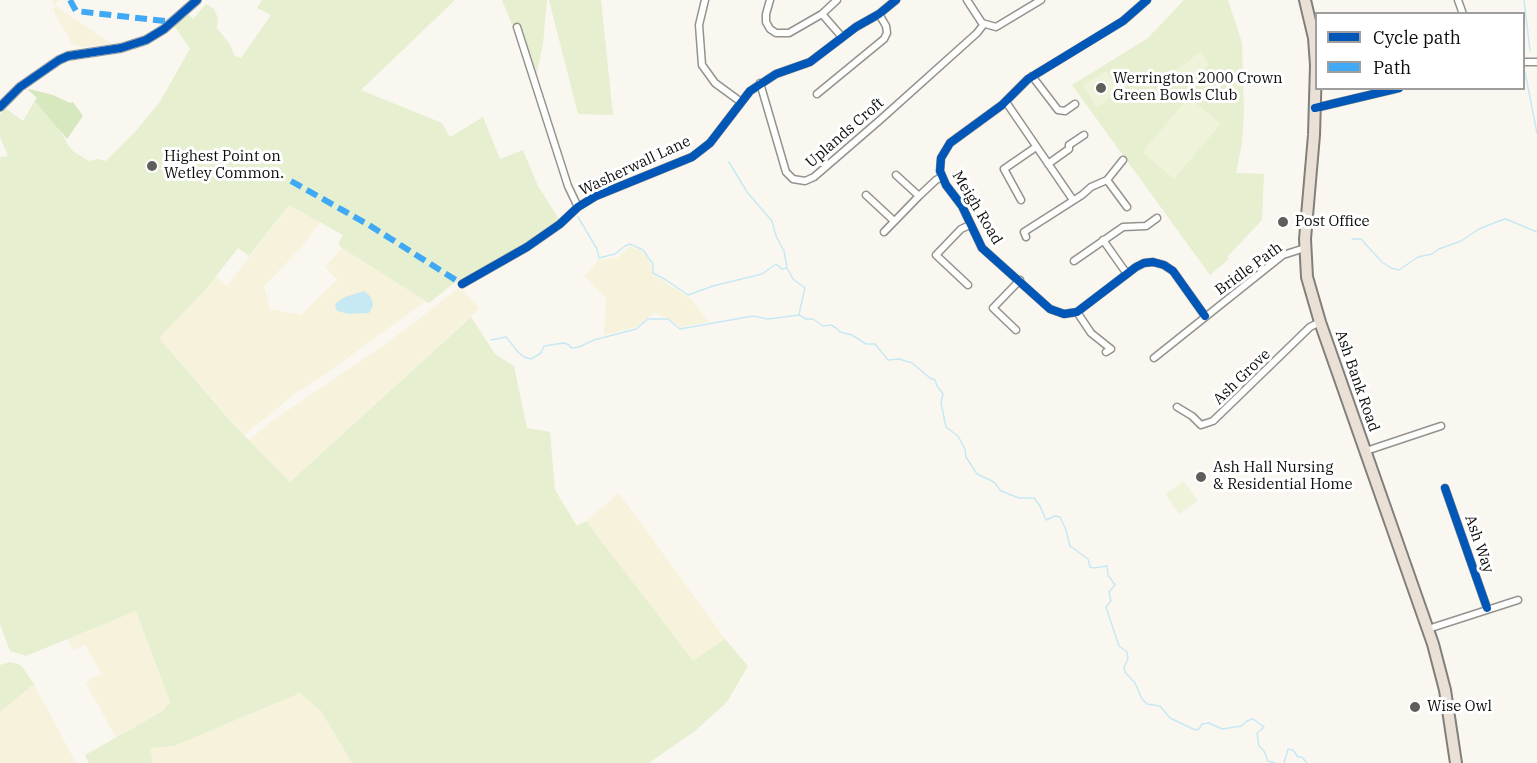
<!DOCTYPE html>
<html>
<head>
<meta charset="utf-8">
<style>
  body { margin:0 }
  #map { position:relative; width:1537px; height:763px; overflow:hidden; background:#faf7f0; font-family:"IBM Plex Serif",serif }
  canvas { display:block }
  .legend { position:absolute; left:1315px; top:12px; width:210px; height:78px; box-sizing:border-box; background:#fff; border:2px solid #9e9e9e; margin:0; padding:8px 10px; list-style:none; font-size:18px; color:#0c0c0c }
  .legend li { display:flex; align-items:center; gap:12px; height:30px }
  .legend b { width:30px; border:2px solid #9e9e9e }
</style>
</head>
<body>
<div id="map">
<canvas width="1537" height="763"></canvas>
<ul class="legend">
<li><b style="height:8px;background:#0057b8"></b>Cycle path</li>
<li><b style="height:8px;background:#3fa9f5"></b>Path</li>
</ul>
</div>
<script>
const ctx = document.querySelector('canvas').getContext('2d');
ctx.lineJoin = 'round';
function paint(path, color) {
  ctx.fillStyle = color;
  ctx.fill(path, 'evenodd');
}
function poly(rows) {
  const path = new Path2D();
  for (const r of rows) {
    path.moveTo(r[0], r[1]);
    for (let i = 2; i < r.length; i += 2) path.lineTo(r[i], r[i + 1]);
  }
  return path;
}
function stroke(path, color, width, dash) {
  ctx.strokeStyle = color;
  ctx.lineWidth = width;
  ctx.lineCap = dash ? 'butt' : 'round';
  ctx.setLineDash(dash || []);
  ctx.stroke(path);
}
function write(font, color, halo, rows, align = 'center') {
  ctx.font = font + ' "IBM Plex Serif",serif';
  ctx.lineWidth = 6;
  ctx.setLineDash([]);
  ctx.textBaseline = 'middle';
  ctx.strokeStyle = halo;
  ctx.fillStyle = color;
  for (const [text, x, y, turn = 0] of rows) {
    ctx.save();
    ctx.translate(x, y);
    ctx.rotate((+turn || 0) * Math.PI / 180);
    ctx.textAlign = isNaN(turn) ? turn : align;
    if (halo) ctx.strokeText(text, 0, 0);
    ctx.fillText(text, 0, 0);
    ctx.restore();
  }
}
paint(poly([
  [51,0,59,0,54,5,112,44,82,47,72,44,54,12,54,5],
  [289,205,321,222,302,247,264,286,270,309,301,315,337,280,325,267,342,248,426,301,327,373,296,393,244,435,159,338,206,289,215,276,227,286],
  [630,246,641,251,647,257,652,268,652,274,690,298,709,322,681,327,668,318,654,313,636,327,604,335,606,298,584,276,599,260,617,258],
  [460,287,479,309,290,482,249,440,272,421,387,343],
  [619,493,725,639,693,662,586,521],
  [136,611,170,702,163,711,116,737,85,682,101,674,85,645,73,650,68,639],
  [34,684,76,763,0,763,0,712],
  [300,693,321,711,352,763,153,763,150,748,174,746]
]), '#f7f2dc');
paint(poly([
  [262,0,455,0,361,90,442,123,450,137,483,117,500,159,523,150,538,186,559,219,519,247,454,283,429,303,342,248,338,244,343,235,289,205,249,256,238,248,206,289,159,338,235,426,290,482,471,317,495,354,514,366,527,428,550,432,555,490,577,526,586,521,693,661,725,639,748,666,727,702,695,731,649,763,352,763,321,711,300,693,174,746,150,748,153,763,89,763,85,755,163,711,170,702,136,611,26,656,10,651,0,624,0,157,8,156,0,137,0,114,5,108,23,121,39,93,68,145,74,152,89,161,98,159,106,161,135,132,159,103,190,49,173,24,189,15,193,19,206,4,214,9,218,18,217,28,229,43,235,56,241,58,271,15,257,8],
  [502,0,547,0,543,44,536,77,520,25,513,27],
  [549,0,601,0,613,115,578,114],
  [1184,0,1228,0,1242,43,1244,112,1242,143,1236,173,1264,174,1262,220,1227,257,1229,259,1210,275,1072,85,1148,38],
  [10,662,21,665,34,684,0,712,0,665]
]), '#e6efd0');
paint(poly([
  [29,89,53,95,70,103,73,102,83,116,67,139,35,101,37,98,28,90]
]), '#d7e7be');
paint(poly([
  [1200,52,1210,64,1184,84,1174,72],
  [1106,71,1119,90,1097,108,1083,85],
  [1189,97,1221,124,1174,179,1142,152],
  [1184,481,1198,501,1179,514,1165,494]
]), '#eff3d9');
paint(poly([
  [364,291,370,296,372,300,373,306,369,313,349,314,337,311,335,307,336,303,345,297]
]), '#c6e9f4');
stroke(poly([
  [1524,0,1530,51],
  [1525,72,1537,133],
  [729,162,747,192,772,221,776,236,784,251,787,268,793,279,805,288,799,314],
  [578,217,597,249,599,258,615,254,625,246,630,244,643,250,653,264,653,273,666,280,688,295,713,286,762,274,776,264,782,269,787,268],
  [1352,239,1361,239,1382,262,1391,268,1399,270,1418,257,1432,254,1439,249,1461,241,1479,229,1499,221,1506,219,1537,232],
  [799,315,806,319,813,319,823,326,831,325,836,328,840,332,852,335,866,344,875,344,888,360,899,359,912,363,930,378,935,380,937,386,943,394,941,403,946,427,958,436,965,449,966,457,977,474,994,482,1001,491,1019,498,1034,498,1040,506,1046,520,1055,516,1060,517,1066,530,1070,546,1088,559,1090,567,1094,568,1107,566,1108,575,1115,585,1109,592,1111,601,1106,607,1119,646,1127,652,1128,659,1124,667,1125,672,1135,683,1142,699,1147,704,1160,706,1170,718,1195,730,1199,729,1202,724,1209,723,1222,729,1241,726,1247,721,1253,719,1264,727,1257,733,1259,746,1264,751,1268,761,1275,763],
  [491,340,506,337,518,352,524,357,531,359,541,353,544,346,564,343,569,345,571,348,579,347,594,340,636,329,648,319,668,319,680,329,753,316,768,319,799,315],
  [1284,763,1288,749,1293,750,1298,757,1302,757,1307,763]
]), '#c6e9f4', 1.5);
const minor = poly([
  [705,0,699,25,702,65,715,83,741,102],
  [770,0,766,14,766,22,770,29,776,33,789,33,822,14,842,37],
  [967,0,982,23,996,27,1041,0],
  [1147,0,1123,21,1028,79,1002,105,950,143,941,158,940,171,946,185,962,206,982,248,1050,309,1064,314,1077,312,1136,267,1144,263,1153,262,1164,265,1173,271,1205,316],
  [1458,0,1463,14],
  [822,14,837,0],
  [517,27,568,186,578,207],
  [1524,62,1537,62],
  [1032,76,1058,110,1065,111,1075,104],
  [760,83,786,172,793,179,805,181,814,177,880,120,977,33,984,24],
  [817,94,884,39,887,33,886,26,879,14],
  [1006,102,1073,200],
  [1315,108,1399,88],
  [1048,164,1069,149,1069,145,1084,135],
  [896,175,919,196],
  [1107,180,1127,207],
  [866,195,894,221],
  [1021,200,1004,169,1036,147],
  [884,232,919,196,936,180,942,177],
  [1026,237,1024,232,1082,195,1091,187,1107,180,1123,160],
  [1103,240,1127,274],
  [1074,261,1123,227,1146,226,1157,218],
  [462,284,527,247,560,224,578,207,596,196,692,157,710,143,750,91,776,74,810,62,856,27,879,14,896,0],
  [968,285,936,255,961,229,970,225],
  [1077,312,1091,333,1111,349,1106,352],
  [1016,330,993,308,1020,280],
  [1154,358,1283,255,1305,248],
  [1177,407,1192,416,1201,425,1213,421,1310,327,1320,322],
  [1366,451,1441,426],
  [1445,488,1487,608],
  [1428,629,1518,600]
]);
const tertiary = poly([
  [0,107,20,87,59,60,68,56,121,48,146,40,164,29,197,0]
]);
const trunk = poly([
  [1305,0,1314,38,1316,65,1314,135,1305,239,1307,277,1320,322,1433,644,1445,690,1456,763]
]);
stroke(minor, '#93928f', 9);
stroke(tertiary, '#93928f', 10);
stroke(trunk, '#807f7c', 14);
stroke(minor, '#fefefd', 6);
stroke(tertiary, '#fefefd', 8);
stroke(trunk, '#eae0d6', 10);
stroke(poly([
  [70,0,76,11,173,22],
  [291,181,369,225,462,284]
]), '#3fa9f5', 6, [12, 6]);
stroke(poly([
  [1147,0,1123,21,1028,79,1002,105,950,143,941,158,940,171,946,185,962,206,982,248,1050,309,1064,314,1077,312,1136,267,1144,263,1153,262,1164,265,1173,271,1205,316],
  [0,107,20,87,59,60,68,56,121,48,146,40,164,29,197,0],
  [1315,108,1399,88],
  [462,284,527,247,560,224,578,207,596,196,692,157,710,143,750,91,776,74,810,62,856,27,879,14,896,0],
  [1445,488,1487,608]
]), '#0057b8', 8);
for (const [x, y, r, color] of [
  [1101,88,6,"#5f5e5c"],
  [152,166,6,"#5f5e5c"],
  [1283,222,6,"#5f5e5c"],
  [1201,477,6,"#5f5e5c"],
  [1415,707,6,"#5f5e5c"]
]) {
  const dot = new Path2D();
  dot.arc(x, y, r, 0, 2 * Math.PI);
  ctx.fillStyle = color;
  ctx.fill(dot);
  stroke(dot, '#fff', 2);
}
write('15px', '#0c0c0c', '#fff', [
  ["Werrington 2000 Crown",1113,79],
  ["Green Bowls Club",1113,96],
  ["Highest Point on",164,157],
  ["Wetley Common.",164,174],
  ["Post Office",1295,222],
  ["Ash Hall Nursing",1213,468],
  ["& Residential Home",1213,485],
  ["Wise Owl",1427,707]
], 'left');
write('15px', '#0c0c0c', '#fff', [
  ["Uplands Croft",845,133,-41],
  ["Washerwall Lane",635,166,-25],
  ["Meigh Road",977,208,59],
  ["Bridle Path",1249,269,-36],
  ["Ash Grove",1242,377,-44],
  ["Ash Bank Road",1357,381,71],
  ["Ash Way",1479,544,71]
]);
</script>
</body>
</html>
